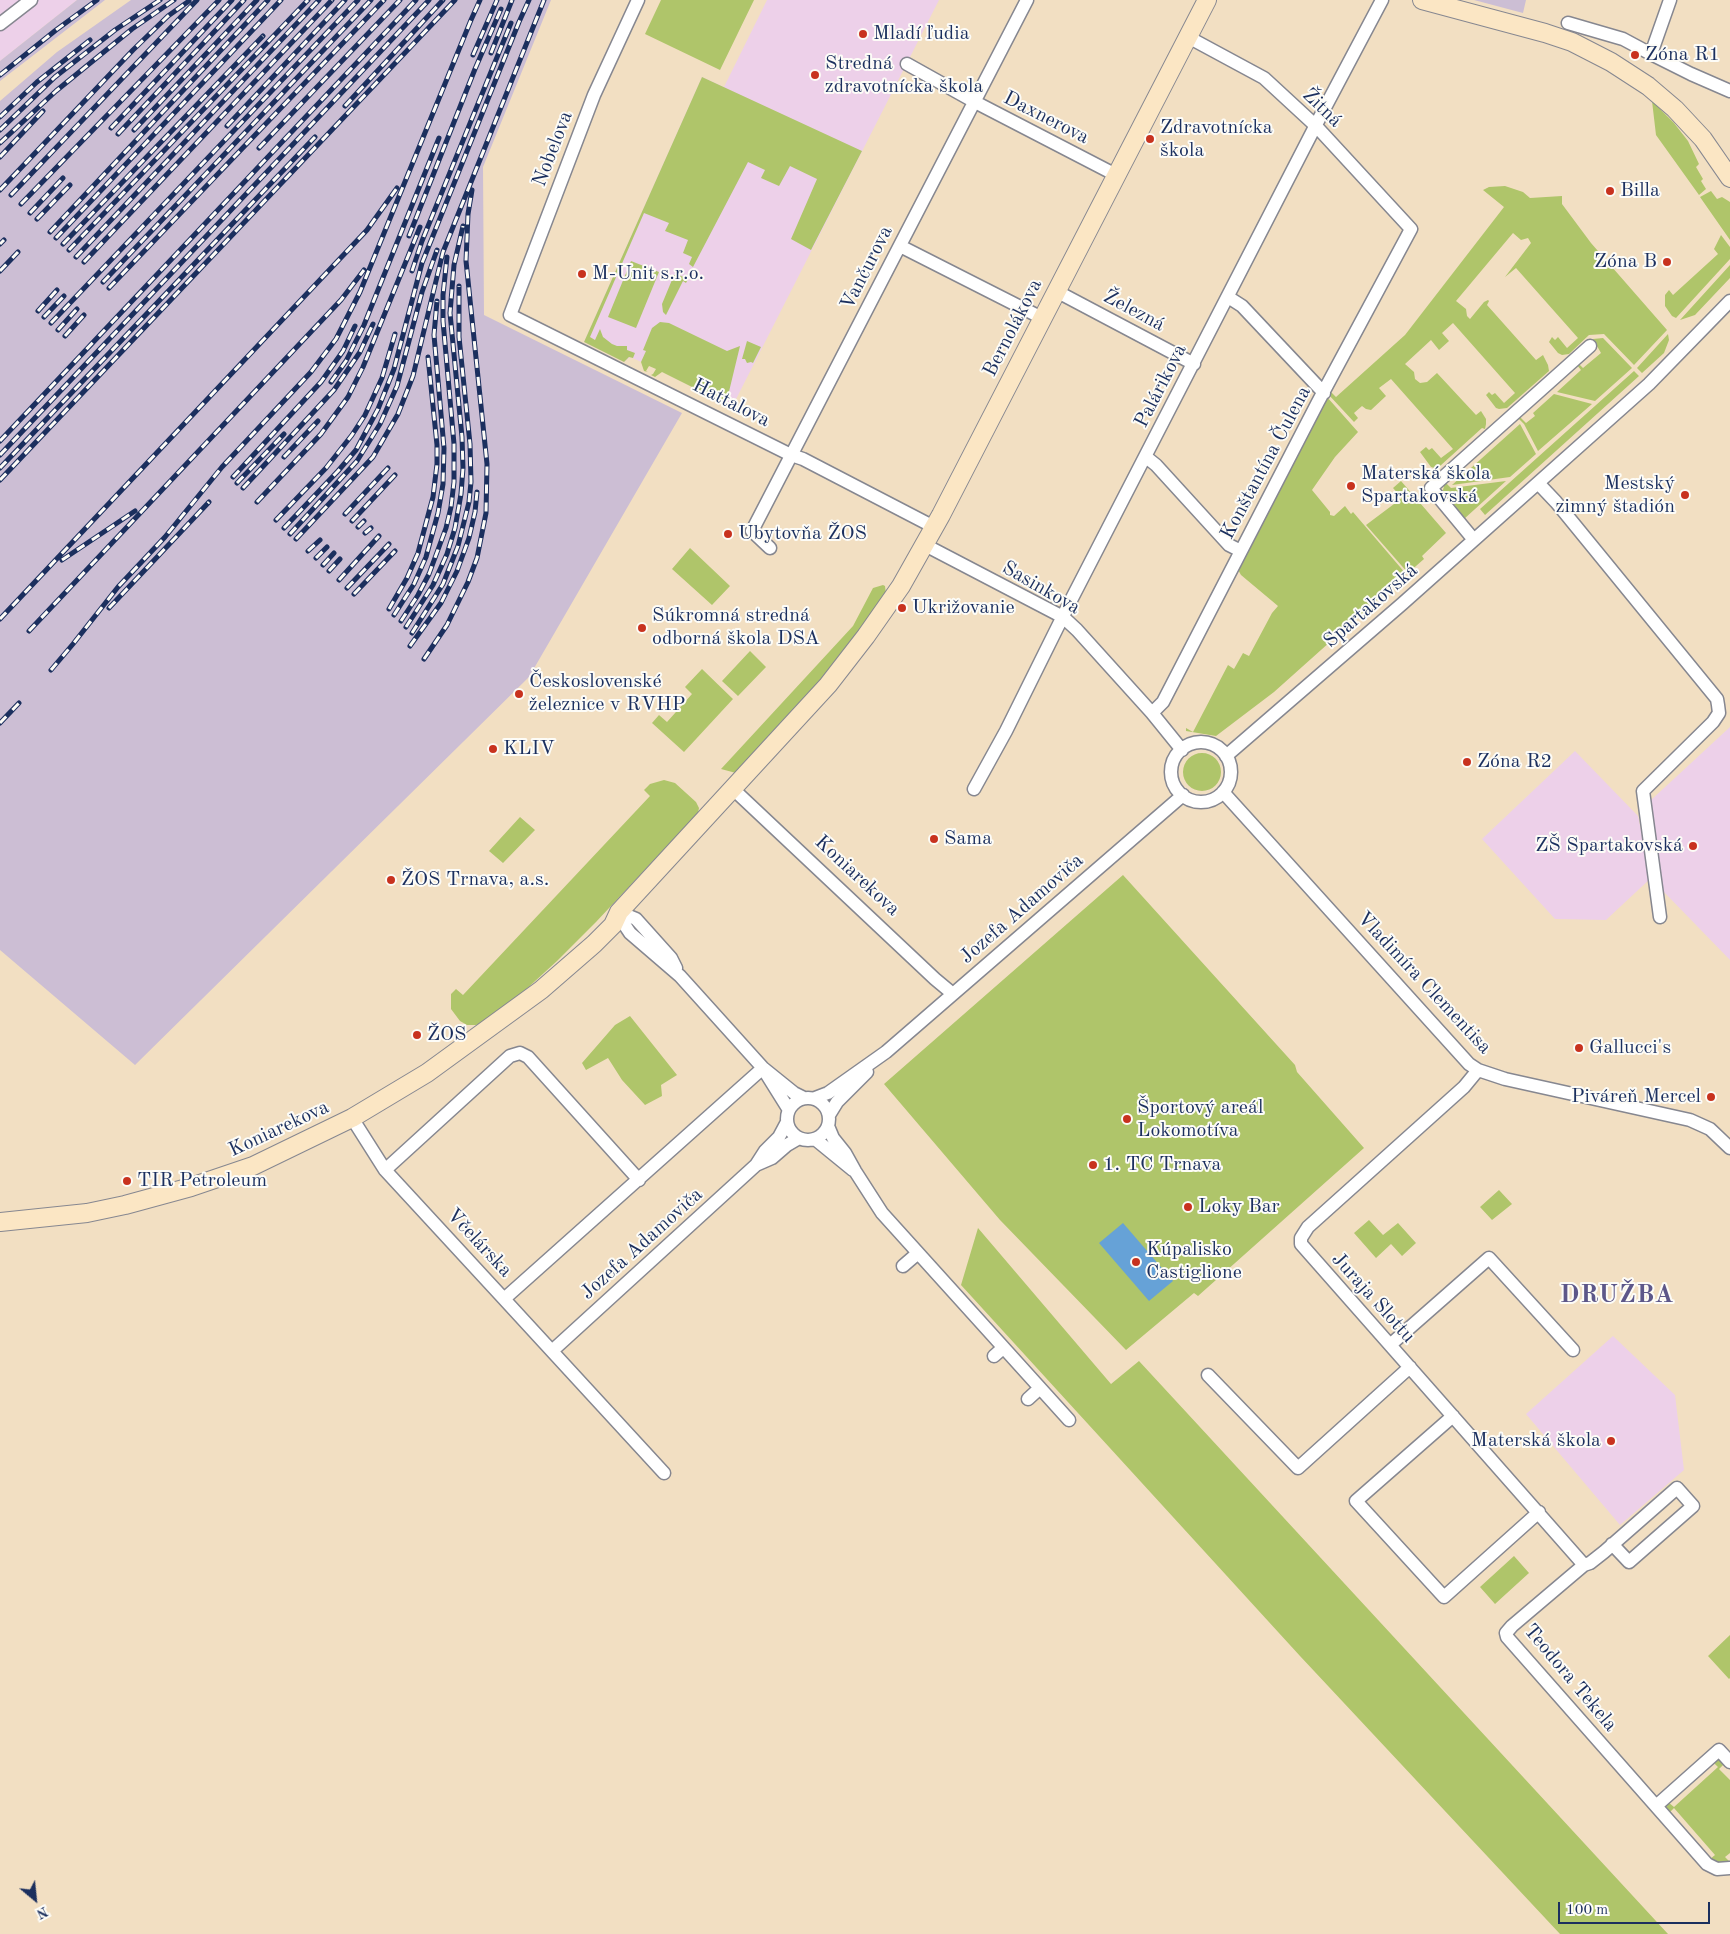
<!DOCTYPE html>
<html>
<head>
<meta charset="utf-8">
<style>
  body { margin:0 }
  #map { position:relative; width:1730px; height:1934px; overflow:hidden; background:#f2dfc2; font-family:"Old Standard TT",serif }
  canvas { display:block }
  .north { position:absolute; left:10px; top:1874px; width:50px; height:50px; -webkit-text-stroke:4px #fdfcf7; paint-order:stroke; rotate:152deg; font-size:14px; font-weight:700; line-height:20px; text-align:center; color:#1b2f5e }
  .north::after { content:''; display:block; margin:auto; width:18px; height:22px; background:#1b2f5e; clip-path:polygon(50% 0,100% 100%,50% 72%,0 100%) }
  .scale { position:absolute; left:1558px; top:1902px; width:152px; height:22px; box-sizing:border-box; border:2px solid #1b2f5e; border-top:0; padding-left:6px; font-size:15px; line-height:18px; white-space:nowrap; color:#1b2f5e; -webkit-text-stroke:4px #fdfcf7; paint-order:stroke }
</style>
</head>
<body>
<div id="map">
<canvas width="1730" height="1934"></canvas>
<div class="north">N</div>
<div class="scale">100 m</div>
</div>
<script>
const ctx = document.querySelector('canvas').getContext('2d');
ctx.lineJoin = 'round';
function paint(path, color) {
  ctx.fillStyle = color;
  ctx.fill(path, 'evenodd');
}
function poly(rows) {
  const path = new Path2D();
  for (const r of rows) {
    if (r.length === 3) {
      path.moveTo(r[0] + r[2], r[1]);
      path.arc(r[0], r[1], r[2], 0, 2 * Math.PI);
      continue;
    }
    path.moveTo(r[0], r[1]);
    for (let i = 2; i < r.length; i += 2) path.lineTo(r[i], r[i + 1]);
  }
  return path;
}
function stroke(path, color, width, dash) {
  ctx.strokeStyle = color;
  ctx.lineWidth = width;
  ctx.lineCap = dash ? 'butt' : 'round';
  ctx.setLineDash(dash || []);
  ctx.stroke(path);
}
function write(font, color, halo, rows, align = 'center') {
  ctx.font = font + ' "Old Standard TT",serif';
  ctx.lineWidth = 4;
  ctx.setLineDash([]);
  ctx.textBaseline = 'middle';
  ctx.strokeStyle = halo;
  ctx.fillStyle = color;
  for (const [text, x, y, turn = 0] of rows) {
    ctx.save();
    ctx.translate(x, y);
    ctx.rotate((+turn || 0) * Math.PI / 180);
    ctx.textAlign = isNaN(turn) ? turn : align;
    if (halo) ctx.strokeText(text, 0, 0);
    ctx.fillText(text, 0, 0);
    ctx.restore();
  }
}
paint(poly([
  [0,0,77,0,0,61],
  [767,0,939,0,732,407,653,367,630,357,624,362,584,342,702,77,724,87],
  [1730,727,1730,960,1663,891,1650,801],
  [1575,751,1638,816,1651,878,1606,920,1555,919,1482,839],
  [1613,1336,1675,1395,1684,1470,1620,1525,1526,1414]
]), '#edd0e9');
paint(poly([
  [77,0,105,0,0,81,0,61],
  [131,0,551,0,483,167,484,315,682,413,529,677,135,1065,0,950,0,101,57,52],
  [1474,0,1526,0,1523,13]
]), '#ccbed4');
paint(poly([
  [661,0,754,0,720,70,645,34],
  [702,77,862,151,811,250,791,239,817,179,790,166,779,186,761,178,765,170,748,162,693,267,689,264,692,257,683,253,688,240,665,231,669,223,644,213,590,337,595,340,600,329,603,337,612,344,617,346,627,346,627,350,635,353,633,358,629,357,624,362,584,342],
  [1652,101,1674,123,1688,141,1699,164,1696,167,1703,179,1701,181,1706,189,1699,195,1656,135],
  [1505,186,1523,192,1530,198,1562,196,1562,204,1591,243,1667,330,1634,365,1604,334,1589,335,1569,354,1562,355,1558,353,1549,342,1552,337,1555,340,1558,337,1567,348,1578,338,1516,268,1505,277,1531,243,1528,238,1521,240,1513,233,1456,301,1466,309,1467,316,1470,319,1484,302,1488,300,1489,301,1487,305,1536,360,1543,355,1548,365,1549,371,1507,408,1499,409,1496,408,1486,395,1489,392,1492,395,1495,393,1504,403,1515,393,1453,323,1442,333,1449,341,1439,350,1431,340,1405,364,1414,372,1415,379,1420,383,1427,382,1437,373,1476,415,1481,411,1486,419,1486,424,1485,429,1482,428,1440,466,1434,468,1431,467,1420,452,1426,447,1429,450,1432,448,1441,458,1453,449,1391,379,1379,388,1386,396,1371,410,1366,409,1362,406,1354,413,1358,418,1354,422,1328,394,1330,391,1336,397,1405,335,1504,207,1483,190,1489,187],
  [1711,191,1717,199,1722,197,1730,202,1730,240,1700,197],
  [1721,235,1730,247,1730,259,1676,318,1672,316,1665,306,1665,295,1669,290,1673,295,1718,254,1714,249],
  [631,261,659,272,636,328,608,317],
  [1730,265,1730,278,1695,315,1680,320],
  [674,275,679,275,688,279,686,283,683,281,666,315,663,312,662,304],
  [660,322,669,323,727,351,740,346,726,404,662,372,655,377,651,375,653,374,656,369,649,366,646,371,648,372,644,371,641,362,646,351,643,350,652,328],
  [1668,334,1669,340,1664,353,1642,373,1637,368],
  [1603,338,1632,368,1595,401,1557,392,1581,370,1577,365,1578,363,1583,368,1601,353,1593,339],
  [747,341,761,347,753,363,751,362,747,363,745,359,742,359],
  [1634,371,1639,376,1485,515,1480,509],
  [1554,394,1592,404,1538,451,1524,424,1517,417,1519,416,1526,423,1535,416,1533,413],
  [1327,397,1358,432,1335,457,1312,490,1330,512,1330,515,1334,516,1345,506,1351,514,1353,512,1406,574,1274,692,1216,736,1186,731,1186,728,1193,732,1228,665,1234,669,1243,653,1249,656,1272,613,1278,606,1241,575,1237,568],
  [1520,424,1536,454,1510,477,1452,485],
  [1401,481,1446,533,1422,556,1424,559,1408,573,1366,525,1402,498,1393,488],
  [1506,481,1464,519,1444,495,1443,490,1445,482,1451,488],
  [690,548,730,586,712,605,672,569],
  [883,585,885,586,886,594,839,661,736,773,721,769,853,626,873,588],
  [750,651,766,667,738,696,722,681],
  [702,669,733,699,684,752,652,723,659,715,667,722,692,694,685,687],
  [1202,772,19],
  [664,780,675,783,696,802,699,808,698,813,596,922,557,961,521,994,484,1023,476,1025,467,1025,460,1021,451,1009,451,994,456,989,463,995,650,796,644,790,650,784],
  [520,817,535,830,503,863,489,851],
  [1123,875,1295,1065,1297,1072,1364,1148,1198,1296,1194,1293,1126,1350,1000,1220,884,1084],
  [630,1016,677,1075,661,1085,662,1096,645,1105,622,1080,608,1058,586,1070,582,1063,615,1025],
  [1499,1190,1512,1204,1492,1220,1480,1207],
  [1369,1220,1383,1235,1398,1223,1416,1243,1402,1256,1391,1244,1376,1258,1354,1233],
  [978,1228,1111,1384,1139,1361,1668,1934,1560,1934,1300,1656,961,1285],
  [1514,1556,1529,1573,1495,1604,1480,1587],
  [1730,1635,1730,1678,1729,1679,1708,1656],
  [1717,1759,1721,1760,1725,1763,1719,1769,1730,1780,1730,1853,1725,1857,1730,1862,1726,1865,1709,1860,1715,1855,1674,1808,1668,1814,1665,1806,1668,1802,1674,1807,1718,1767,1713,1762]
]), '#afc56a');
paint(poly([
  [1123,1223,1173,1281,1149,1301,1099,1243]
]), '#66a2d7');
const street = poly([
  [638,0,594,95,510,315,791,455,803,459,934,527],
  [1670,0,1651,54,1691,74,1730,91],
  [1568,23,1623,39,1651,54],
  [0,24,31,0],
  [907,64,975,102,1116,175],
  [900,246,1042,318],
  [1056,291,1194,364],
  [1228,297,1242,306,1324,393],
  [1146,457,1156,465,1229,545,1241,551],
  [1538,483,1556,502,1717,699,1718,705,1719,713,1713,722,1643,791,1660,917],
  [1474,540,1431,488,1590,346],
  [925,545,1063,617,1077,630,1152,713,1182,750],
  [770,548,752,531,1027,0],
  [1152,713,1163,702,1318,402,1411,229,1316,126,1264,78,1188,37],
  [1201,772,30],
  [1226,756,1402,604,1649,384,1730,301],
  [732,788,935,979,953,994],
  [974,789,1006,731,1068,606,1320,117,1382,0],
  [1223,792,1469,1064,1478,1070,1505,1079,1690,1120,1710,1129,1730,1148],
  [619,912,622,921,630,933,680,976,763,1068,794,1093,804,1098],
  [619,912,636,919,671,958,676,968],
  [764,1070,789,1110],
  [1478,1070,1464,1087,1308,1227,1301,1238,1301,1244,1584,1565],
  [808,1119,21],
  [815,1098,828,1093,886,1052,1183,795],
  [829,1115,837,1102,867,1072],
  [352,1118,385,1170,504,1299,763,1068],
  [828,1126,833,1138,845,1153,855,1171,882,1213,1069,1420],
  [815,1139,853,1170],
  [756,1165,765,1151,779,1137,787,1122],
  [385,1170,510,1056,520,1053,528,1057,639,1180],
  [903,1266,918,1253],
  [504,1299,664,1473],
  [1390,1345,1489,1258,1573,1350],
  [552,1351,756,1165,772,1158,787,1145,799,1138],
  [994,1356,1003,1348],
  [1208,1375,1298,1468,1410,1367],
  [1028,1399,1040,1388],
  [1453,1416,1356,1501,1444,1597,1539,1512],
  [1612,1544,1629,1562,1693,1506,1677,1488,1604,1552,1590,1563,1584,1565,1512,1626,1506,1633,1507,1637,1707,1864,1717,1869,1730,1868],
  [1656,1806,1719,1750,1730,1762]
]);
const secondary = poly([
  [1422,0,1545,33,1572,42,1611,62,1648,86,1675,109,1703,139,1730,178],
  [0,1222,87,1213,125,1205,191,1187,253,1166,352,1118,427,1073,541,990,594,944,613,925,619,912,828,685,866,636,901,586,941,515,1207,0]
]);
stroke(street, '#868790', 15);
stroke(secondary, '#868790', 20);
stroke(street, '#fff', 12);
stroke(secondary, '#fbe6c4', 18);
const rail = poly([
  [491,53,512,0],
  [473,55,497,0],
  [0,75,56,30,97,0],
  [345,106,443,0],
  [0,117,37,82,90,40],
  [227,126,345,0],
  [111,128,232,0],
  [0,130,55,77,115,30,160,0],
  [134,130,257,0],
  [118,134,244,0],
  [0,143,56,91,132,29,174,0],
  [259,148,400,0],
  [0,157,43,111],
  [0,190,133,50,168,16,189,1],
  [11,195,197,0],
  [21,204,219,0],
  [30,213,63,178],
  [37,219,70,185],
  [50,232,268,0],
  [409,236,475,69,501,9],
  [56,238,281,0],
  [0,244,4,240],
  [63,244,263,36],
  [69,250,308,0],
  [76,257,319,0],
  [84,262,332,0],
  [0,271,18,252],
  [412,271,422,241,511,23],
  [103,282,371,0],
  [109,288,384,0],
  [38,311,57,290],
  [44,317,64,296],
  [51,323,358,0],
  [58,330,77,309],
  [65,336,84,315],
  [331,382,346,361,364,325,439,138],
  [0,441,416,0],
  [0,455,429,0],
  [284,457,318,421],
  [0,468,315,137],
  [233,477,321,382,343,351,355,326],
  [0,480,455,0],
  [237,483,284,434],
  [243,488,334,390,360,352,373,324],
  [257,502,321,434,348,397,363,367,420,227],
  [345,514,388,468],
  [276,520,326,468,352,435,365,415,382,378,395,334],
  [352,521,395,475],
  [358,527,364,521],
  [284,528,338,471,356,450,378,409,394,369,422,263,519,22,529,0],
  [365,533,371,528],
  [290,534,357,461,380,424,397,386,422,292,437,250],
  [296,539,373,457,398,414,413,376,443,252,544,0],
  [308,551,320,540],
  [316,558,327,547],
  [62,560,135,511],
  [323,565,334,553],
  [329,571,340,559],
  [339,580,379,536],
  [347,588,389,544],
  [354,594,395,551],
  [109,608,209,502],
  [389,609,407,578,418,553,433,497,437,464,437,445,428,357],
  [394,615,414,584,426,557,438,513,443,484,444,448,434,335,437,301],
  [0,619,367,230,397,188],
  [401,621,418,595,429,574,446,528,451,507,454,482,454,444,443,321,443,295,447,257],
  [406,627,433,585,447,554,455,528,461,494,463,468,462,437,450,313,454,265,463,226],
  [29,631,341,300,364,270],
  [412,633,443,584,458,546,469,502,471,482,470,444,459,337,459,286],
  [410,646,441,603,457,571,469,538,475,512,477,492],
  [424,659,447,625,468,582,477,558,486,513,487,464,466,261,468,214,472,190],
  [51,670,73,644,118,587,165,537,222,467,311,372,336,339,360,292,471,20,480,0],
  [0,723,19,703]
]);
stroke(rail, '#1b2f5e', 5);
stroke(rail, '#fdfcf7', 3, [9]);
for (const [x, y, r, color] of [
  [863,34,5,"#c8321e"],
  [1635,55,5,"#c8321e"],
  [815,75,5,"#c8321e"],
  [1150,139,5,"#c8321e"],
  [1610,191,5,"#c8321e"],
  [1667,262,5,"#c8321e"],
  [582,274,5,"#c8321e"],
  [1351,486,5,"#c8321e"],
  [1685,495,5,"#c8321e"],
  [728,534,5,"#c8321e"],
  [902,608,5,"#c8321e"],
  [642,628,5,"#c8321e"],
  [519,694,5,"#c8321e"],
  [493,749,5,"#c8321e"],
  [1467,762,5,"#c8321e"],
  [934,839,5,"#c8321e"],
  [1693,846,5,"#c8321e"],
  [391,880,5,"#c8321e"],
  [417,1035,5,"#c8321e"],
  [1579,1048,5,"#c8321e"],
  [1711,1097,5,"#c8321e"],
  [1127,1119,5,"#c8321e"],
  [1093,1165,5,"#c8321e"],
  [127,1181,5,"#c8321e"],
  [1188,1207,5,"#c8321e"],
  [1136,1262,5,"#c8321e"],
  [1611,1441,5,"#c8321e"]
]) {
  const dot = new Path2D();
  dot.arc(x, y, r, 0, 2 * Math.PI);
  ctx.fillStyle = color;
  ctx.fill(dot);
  stroke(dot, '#fdfcf7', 2);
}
write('20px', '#1b2f5e', '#fdfcf7', [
  ["Mladí ľudia",873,34],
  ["Zóna R1",1645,55],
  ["Stredná",825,64],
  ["zdravotnícka škola",825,87],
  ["Zdravotnícka",1160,128],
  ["škola",1160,151],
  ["Billa",1620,191],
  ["Zóna B",1657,262,"right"],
  ["M-Unit s.r.o.",592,274],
  ["Materská škola",1361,474],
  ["Spartakovská",1361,497],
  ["Mestský",1675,484,"right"],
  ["zimný štadión",1675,507,"right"],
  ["Ubytovňa ŽOS",738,534],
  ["Ukrižovanie",912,608],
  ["Súkromná stredná",652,616],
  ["odborná škola DSA",652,639],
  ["Československé",529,682],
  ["železnice v RVHP",529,705],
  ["KLIV",503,749],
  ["Zóna R2",1477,762],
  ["Sama",944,839],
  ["ZŠ Spartakovská",1683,846,"right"],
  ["ŽOS Trnava, a.s.",401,880],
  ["ŽOS",427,1035],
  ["Gallucci's",1589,1048],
  ["Piváreň Mercel",1701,1097,"right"],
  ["Športový areál",1137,1108],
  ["Lokomotíva",1137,1131],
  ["1. TC Trnava",1103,1165],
  ["TIR Petroleum",137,1181],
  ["Loky Bar",1198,1207],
  ["Kúpalisko",1146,1250],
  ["Castiglione",1146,1273],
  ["Materská škola",1601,1441,"right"]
], 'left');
write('20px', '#1b2f5e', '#fdfcf7', [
  ["Žitná",1322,108,44],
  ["Daxnerova",1046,118,27],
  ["Nobelova",553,149,-69],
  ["Vančurova",867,268,-63],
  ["Železná",1134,311,28],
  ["Bernolákova",1013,328,-63],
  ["Palárikova",1161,386,-63],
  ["Hattalova",731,403,27],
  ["Konštantína Čulena",1266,463,-62],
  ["Sasinkova",1041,588,30],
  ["Spartakovská",1371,606,-41],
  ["Koniarekova",857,876,43],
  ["Jozefa Adamoviča",1022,909,-41],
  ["Vladimíra Clementisa",1424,983,47],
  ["Koniarekova",279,1129,-25],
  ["Včelárska",479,1243,47],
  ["Jozefa Adamoviča",642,1244,-42],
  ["Juraja Slottu",1373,1298,48],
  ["Teodora Tekela",1570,1678,50]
]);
ctx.letterSpacing = '1px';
write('bold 25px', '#5d5789', '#fdfcf7', [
  ["DRUŽBA",1617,1295]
]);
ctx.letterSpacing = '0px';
</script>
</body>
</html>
